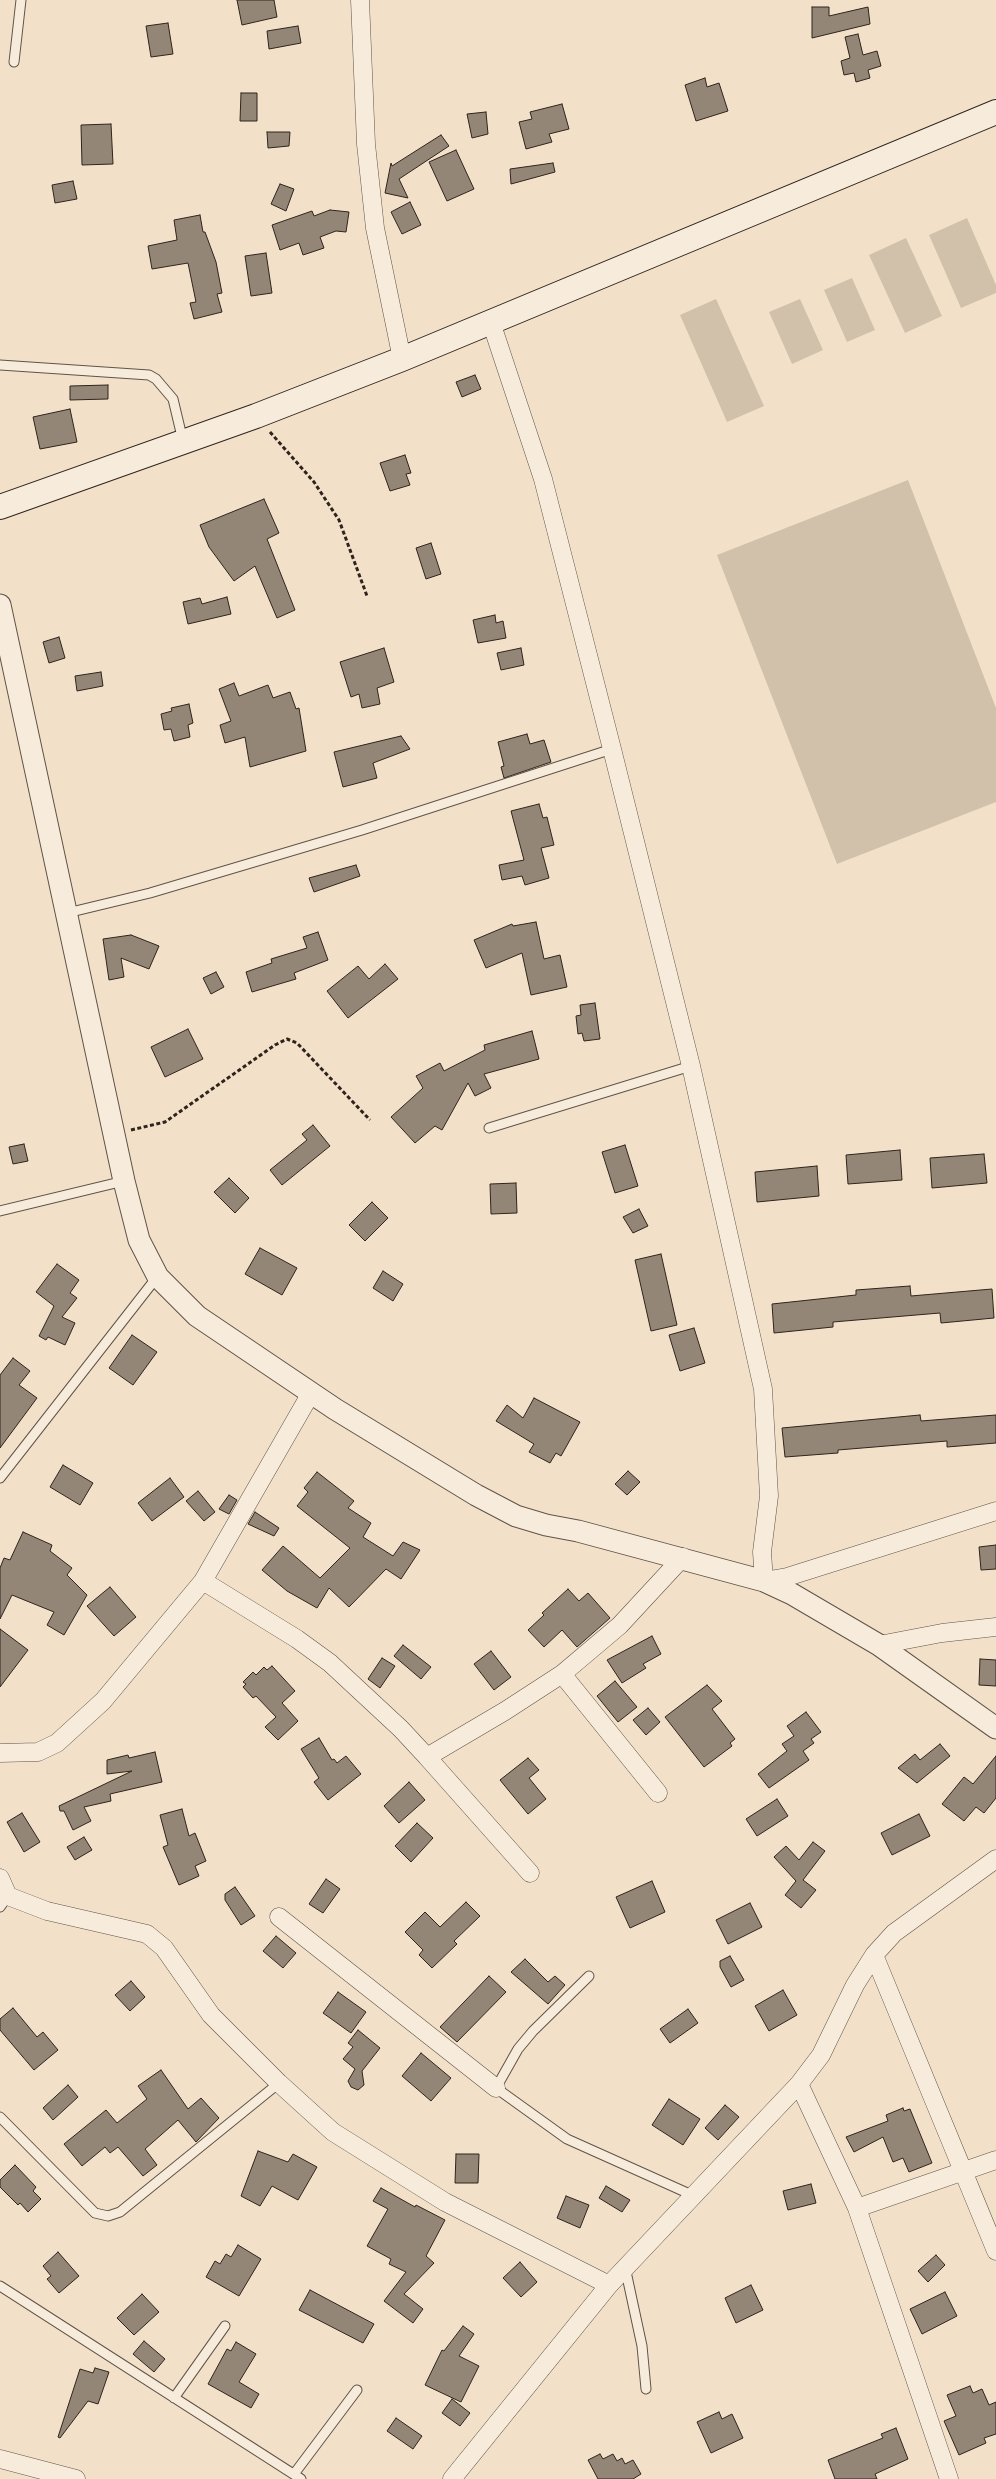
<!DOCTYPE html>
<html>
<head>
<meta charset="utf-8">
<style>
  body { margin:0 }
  canvas { display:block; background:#f2e1c8 }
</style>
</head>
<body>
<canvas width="996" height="2479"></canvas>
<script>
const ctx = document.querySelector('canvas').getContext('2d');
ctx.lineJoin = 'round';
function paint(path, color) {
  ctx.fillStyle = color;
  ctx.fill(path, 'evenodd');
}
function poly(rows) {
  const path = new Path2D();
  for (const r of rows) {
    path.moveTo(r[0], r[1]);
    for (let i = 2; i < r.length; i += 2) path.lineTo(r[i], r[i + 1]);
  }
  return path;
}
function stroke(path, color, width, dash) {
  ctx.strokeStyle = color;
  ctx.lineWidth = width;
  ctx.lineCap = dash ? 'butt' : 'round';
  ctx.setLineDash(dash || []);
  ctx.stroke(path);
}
paint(poly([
  [967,218,996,285,996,293,961,308,929,235],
  [906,238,942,316,905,333,869,255],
  [852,278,875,330,847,342,824,290],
  [716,299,764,406,727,422,680,315],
  [800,299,823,350,792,364,769,312],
  [908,480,996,708,996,802,837,864,717,555]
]), '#d1c1ab');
const building = poly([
  [237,0,274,0,277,17,242,25,237,0],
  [812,7,829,7,829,16,868,7,870,24,812,38,812,7],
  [168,23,173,54,151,57,146,26,168,23],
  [298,26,301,43,269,49,267,31,298,26],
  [858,34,863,55,877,51,881,66,868,70,870,78,856,82,854,73,844,75,841,61,850,58,845,37,858,34],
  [705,78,707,87,719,83,728,111,696,121,685,85,705,78],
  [241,93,257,93,257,121,240,121,241,93],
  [562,104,569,129,549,134,552,142,526,149,519,122,532,119,530,112,562,104],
  [486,112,488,134,472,138,467,114,486,112],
  [111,124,113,164,82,165,81,125,111,124],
  [267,132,290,132,289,146,268,148,267,132],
  [441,135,449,146,399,179,408,198,385,193,391,163,392,166,441,135],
  [456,150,474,189,447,201,429,162,456,150],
  [553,163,555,172,511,184,510,169,553,163],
  [73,181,77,199,55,203,52,185,73,181],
  [280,184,294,189,286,211,271,204,280,184],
  [410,202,421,225,402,234,391,212,410,202],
  [330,210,349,212,346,232,336,231,320,237,324,248,303,255,299,243,280,250,272,225,312,211,314,216,330,210],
  [200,215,203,232,205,232,216,262,222,293,217,294,222,312,194,319,190,303,196,302,188,263,152,269,148,246,177,240,174,220,200,215],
  [266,253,272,293,251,296,245,256,266,253],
  [475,375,481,389,462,397,456,382,475,375],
  [108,385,108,399,70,400,70,386,108,385],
  [70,409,77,442,40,449,33,417,70,409],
  [405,455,411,473,406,474,410,485,390,491,380,463,405,455],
  [264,499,279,533,267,539,295,610,277,618,255,566,234,581,209,547,200,525,264,499],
  [431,543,441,574,426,579,416,548,431,543],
  [227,597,231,614,188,624,183,602,200,598,202,604,227,597],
  [495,615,496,623,503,621,506,638,478,643,473,620,495,615],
  [59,637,65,658,49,663,43,642,59,637],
  [384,648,394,682,377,688,380,704,362,708,359,694,351,697,340,662,384,648],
  [521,648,524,665,501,670,497,653,521,648],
  [101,672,103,686,77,691,75,676,101,672],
  [234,683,239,696,268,685,273,698,290,692,296,709,299,708,306,751,250,767,245,737,225,743,220,725,231,721,219,689,234,683],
  [189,704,193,723,188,725,190,737,174,741,171,729,164,730,161,714,172,711,171,708,189,704],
  [527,734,530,744,544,740,551,762,504,778,501,767,504,766,498,742,527,734],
  [401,736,410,749,373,763,377,778,343,787,334,752,401,736],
  [539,804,543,818,547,817,554,845,541,848,549,878,525,885,522,876,502,880,499,865,524,860,511,811,539,804],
  [356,865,360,876,314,892,309,878,356,865],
  [536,922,544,959,560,955,567,987,531,995,522,953,486,968,474,940,512,924,513,926,536,922],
  [318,932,328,960,294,973,296,979,252,992,246,972,272,963,271,959,307,948,303,937,318,932],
  [131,935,159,946,149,969,121,958,124,977,109,980,103,939,131,935],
  [385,964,398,979,348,1018,327,991,358,966,369,979,385,964],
  [216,972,224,987,211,994,203,978,216,972],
  [595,1003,600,1039,584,1041,582,1033,578,1034,576,1016,581,1015,580,1005,595,1003],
  [188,1029,203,1059,165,1077,151,1047,188,1029],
  [532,1031,539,1059,484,1074,491,1088,475,1096,468,1083,442,1130,435,1126,415,1143,391,1117,423,1088,416,1076,440,1063,444,1071,485,1050,484,1045,532,1031],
  [313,1125,330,1146,282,1185,270,1170,307,1140,302,1134,313,1125],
  [24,1144,28,1161,13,1164,9,1147,24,1144],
  [625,1145,638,1186,615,1193,602,1152,625,1145],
  [900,1150,902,1180,848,1184,846,1155,900,1150],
  [984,1154,987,1183,932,1188,930,1158,984,1154],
  [817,1166,819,1196,757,1202,755,1172,817,1166],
  [229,1178,249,1198,235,1213,214,1192,229,1178],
  [516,1183,517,1213,491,1214,490,1184,516,1183],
  [372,1202,388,1218,365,1241,349,1225,372,1202],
  [639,1209,648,1226,633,1233,623,1217,639,1209],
  [260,1248,297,1268,282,1295,245,1274,260,1248],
  [661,1254,677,1325,651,1331,635,1260,661,1254],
  [57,1264,79,1280,70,1293,77,1298,62,1317,75,1323,65,1345,48,1337,46,1340,39,1336,54,1306,36,1292,57,1264],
  [383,1271,403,1284,393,1301,373,1288,383,1271],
  [910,1286,911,1296,992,1289,994,1318,941,1323,940,1313,833,1322,833,1327,774,1333,772,1304,856,1295,856,1290,910,1286],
  [694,1328,705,1363,680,1371,669,1335,694,1328],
  [132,1335,157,1352,133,1385,109,1368,132,1335],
  [13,1358,30,1371,19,1385,37,1398,0,1448,0,1375,13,1358],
  [534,1398,580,1422,561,1456,556,1453,550,1463,529,1452,534,1444,496,1421,507,1405,523,1418,534,1398],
  [920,1415,921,1421,996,1415,996,1443,947,1447,947,1441,838,1450,838,1453,785,1457,782,1428,920,1415],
  [63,1465,93,1483,80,1505,50,1487,63,1465],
  [628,1471,640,1482,627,1495,615,1484,628,1471],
  [317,1472,354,1501,348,1508,371,1523,363,1537,393,1556,403,1542,420,1550,401,1579,386,1569,349,1607,329,1588,317,1608,287,1591,262,1570,283,1546,320,1578,350,1548,297,1506,308,1492,304,1488,317,1472],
  [170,1478,184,1497,152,1521,138,1503,170,1478],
  [198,1491,215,1512,204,1521,186,1501,198,1491],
  [229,1495,237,1500,229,1514,219,1509,229,1495],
  [255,1512,279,1528,274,1536,248,1524,255,1512],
  [23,1532,52,1545,50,1551,72,1568,67,1575,87,1595,64,1635,47,1625,54,1612,12,1595,0,1619,0,1568,4,1558,10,1560,23,1532],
  [996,1545,996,1569,981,1570,979,1547,996,1545],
  [110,1587,136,1617,114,1636,87,1606,110,1587],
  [568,1589,579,1601,588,1593,610,1618,577,1647,562,1630,544,1647,528,1630,544,1615,542,1613,568,1589],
  [0,1629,28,1650,0,1687,0,1629],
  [652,1636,661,1654,643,1664,646,1668,622,1683,607,1660,652,1636],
  [403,1645,431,1667,421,1679,394,1656,403,1645],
  [491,1651,511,1677,494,1690,474,1664,491,1651],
  [382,1658,395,1666,380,1688,368,1679,382,1658],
  [980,1659,996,1660,996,1686,979,1685,980,1659],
  [272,1666,295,1691,282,1703,298,1721,278,1740,265,1727,276,1717,256,1696,253,1698,243,1687,246,1684,243,1682,253,1672,256,1675,264,1667,267,1670,272,1666],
  [615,1681,637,1707,618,1722,597,1696,615,1681],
  [707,1685,722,1701,712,1709,735,1739,730,1743,732,1746,704,1767,665,1717,707,1685],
  [648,1708,660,1722,646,1735,633,1720,648,1708],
  [806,1712,821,1732,811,1739,814,1743,803,1751,809,1760,769,1788,758,1774,787,1751,782,1744,794,1736,787,1726,806,1712],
  [319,1738,332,1760,334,1759,337,1763,346,1756,361,1774,328,1800,314,1782,319,1778,301,1749,319,1738],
  [940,1744,950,1756,917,1783,898,1768,915,1754,920,1760,940,1744],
  [155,1752,162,1782,110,1794,111,1801,84,1807,91,1821,73,1830,64,1811,60,1811,59,1806,132,1771,107,1774,107,1760,128,1755,129,1758,155,1752],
  [996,1756,996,1798,984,1813,976,1807,964,1821,942,1804,964,1777,973,1784,996,1756],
  [528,1758,539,1770,529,1778,546,1799,528,1814,500,1780,528,1758],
  [409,1782,425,1800,399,1823,384,1806,409,1782],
  [777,1799,788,1816,757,1836,746,1819,777,1799],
  [182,1809,189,1836,195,1833,206,1861,195,1866,199,1876,179,1885,163,1847,168,1845,160,1815,182,1809],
  [22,1813,40,1842,24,1852,7,1822,22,1813],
  [919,1814,930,1836,892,1855,881,1833,919,1814],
  [417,1823,433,1838,411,1862,395,1846,417,1823],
  [84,1837,92,1850,75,1860,67,1847,84,1837],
  [813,1842,825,1851,803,1880,816,1890,801,1908,785,1895,796,1881,774,1857,786,1846,799,1860,813,1842],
  [326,1879,340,1889,323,1913,309,1904,326,1879],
  [652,1881,665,1912,630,1928,616,1897,652,1881],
  [235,1887,255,1916,241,1925,225,1900,225,1894,235,1887],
  [466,1902,480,1916,454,1941,457,1944,432,1968,419,1955,423,1950,405,1932,425,1912,440,1927,466,1902],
  [750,1903,762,1927,728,1944,716,1920,750,1903],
  [276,1936,296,1953,283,1968,263,1951,276,1936],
  [730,1956,744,1980,731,1987,720,1967,720,1961,730,1956],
  [525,1959,548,1982,555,1976,565,1985,548,2004,511,1972,525,1959],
  [489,1976,506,1992,457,2042,440,2027,489,1976],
  [131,1981,145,1997,130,2011,115,1995,131,1981],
  [783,1990,797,2015,769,2031,755,2006,783,1990],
  [338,1992,366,2012,351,2033,323,2013,338,1992],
  [13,2008,37,2037,43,2032,58,2050,34,2070,0,2030,0,2019,13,2008],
  [688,2009,698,2023,670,2043,660,2029,688,2009],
  [358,2030,380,2048,362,2071,364,2085,358,2090,351,2087,348,2081,355,2069,343,2059,353,2047,348,2043,358,2030],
  [421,2053,451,2078,431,2101,402,2076,421,2053],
  [161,2070,188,2109,201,2098,219,2118,196,2142,178,2120,145,2149,157,2165,143,2176,118,2147,110,2153,105,2147,82,2166,64,2144,106,2110,117,2123,147,2099,138,2086,161,2070],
  [68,2085,78,2097,53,2120,43,2108,68,2085],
  [669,2099,700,2119,683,2145,652,2125,669,2099],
  [725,2105,739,2117,718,2140,705,2128,725,2105],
  [903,2108,904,2111,910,2109,932,2163,909,2172,903,2158,893,2162,883,2137,854,2152,846,2137,888,2121,886,2115,903,2108],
  [258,2151,288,2162,293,2154,317,2167,298,2200,272,2186,260,2206,241,2196,258,2151],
  [456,2154,479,2154,478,2183,455,2183,456,2154],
  [15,2165,36,2187,33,2191,41,2199,28,2212,20,2203,18,2205,0,2187,0,2180,15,2165],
  [811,2184,816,2203,788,2210,783,2191,811,2184],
  [606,2186,630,2200,622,2212,599,2198,606,2186],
  [381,2188,415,2207,416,2205,445,2220,426,2256,434,2263,404,2294,423,2309,413,2323,384,2301,406,2272,389,2264,391,2259,367,2246,388,2209,373,2201,381,2188],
  [566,2196,589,2205,580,2228,557,2218,566,2196],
  [238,2245,261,2259,239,2296,206,2277,215,2261,220,2264,226,2254,231,2257,238,2245],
  [58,2252,79,2276,59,2293,47,2279,51,2276,43,2266,58,2252],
  [936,2255,945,2265,928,2282,918,2271,936,2255],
  [520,2262,537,2282,521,2297,503,2278,520,2262],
  [751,2285,763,2310,736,2323,725,2298,751,2285],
  [310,2290,374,2324,363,2343,299,2310,310,2290],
  [945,2292,957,2316,922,2334,910,2309,945,2292],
  [142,2294,159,2312,134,2335,117,2318,142,2294],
  [463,2326,474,2334,459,2356,479,2366,461,2402,425,2385,442,2350,444,2351,463,2326],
  [144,2341,165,2359,154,2372,133,2354,144,2341],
  [236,2342,256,2354,239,2382,259,2394,251,2408,208,2384,227,2349,231,2351,236,2342],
  [95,2368,109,2372,98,2404,88,2401,60,2438,58,2437,80,2369,93,2373,95,2368],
  [970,2386,973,2393,982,2389,989,2405,996,2402,996,2434,984,2438,986,2443,959,2455,944,2421,956,2416,947,2395,970,2386],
  [452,2399,470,2413,460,2426,442,2413,452,2399],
  [719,2412,722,2419,732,2414,743,2438,711,2453,697,2422,719,2412],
  [396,2418,422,2436,413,2449,387,2431,396,2418],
  [896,2428,908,2459,875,2474,877,2479,835,2479,828,2460,883,2438,881,2434,896,2428],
  [600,2454,603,2459,613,2454,617,2461,622,2458,625,2464,633,2460,641,2474,633,2479,598,2479,588,2460,600,2454]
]);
paint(building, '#948676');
stroke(building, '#2f241d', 1);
const service = poly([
  [14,62,21,0],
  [0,365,149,375,156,379,173,399,183,441],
  [67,913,150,893,362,830,612,749],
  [489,1128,691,1066],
  [0,1211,124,1181],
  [0,1478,157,1277],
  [0,1907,8,1896],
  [589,1976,533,2031,518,2049,496,2088,567,2139,692,2195],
  [0,2117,95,2213,108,2216,120,2212,279,2083],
  [625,2267,642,2346,646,2389],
  [0,2286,301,2479],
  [174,2398,225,2326],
  [294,2474,357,2390]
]);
const minor = poly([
  [360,0,366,144,375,228,402,359],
  [491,322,543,479,612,749,691,1066,763,1389,769,1496,762,1552,764,1581,787,1577,996,1511],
  [203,1581,297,1639,330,1663,401,1729,427,1757,505,1711,562,1674,620,1625,683,1557],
  [879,1645,942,1633,996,1627],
  [562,1674,658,1793],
  [0,1753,38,1752,57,1743,103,1701,203,1581,311,1393],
  [427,1757,530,1873],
  [0,1878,8,1896,47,1911,147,1934,164,1948,211,2015,279,2083,333,2132,445,2202,609,2285],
  [279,1917,496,2088],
  [874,1955,996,2251],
  [799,2084,857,2208,996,2160],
  [857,2208,949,2479],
  [0,2459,76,2479],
  [452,2479,609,2285,799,2084,821,2055,855,1985,874,1955,894,1933,996,1859]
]);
const tertiary = poly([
  [0,605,124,1181,139,1240,158,1277,197,1316,335,1409,476,1495,516,1516,546,1525,578,1531,764,1581,792,1594,879,1645,996,1728]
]);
const secondary = poly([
  [0,507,256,416,402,359,996,112]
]);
stroke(service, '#605348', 11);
stroke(minor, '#605348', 19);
stroke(tertiary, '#605348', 23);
stroke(secondary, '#2f241d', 26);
stroke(poly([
  [270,432,314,482,339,520,367,596],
  [131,1130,165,1122,275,1045,287,1039,297,1043,370,1120]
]), '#2f241d', 3, [4, 2.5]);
stroke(service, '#f7ecdb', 9);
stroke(minor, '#f7ecdb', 18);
stroke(tertiary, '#f7ecdb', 21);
stroke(secondary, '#f7ecdb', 24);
</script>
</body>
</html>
